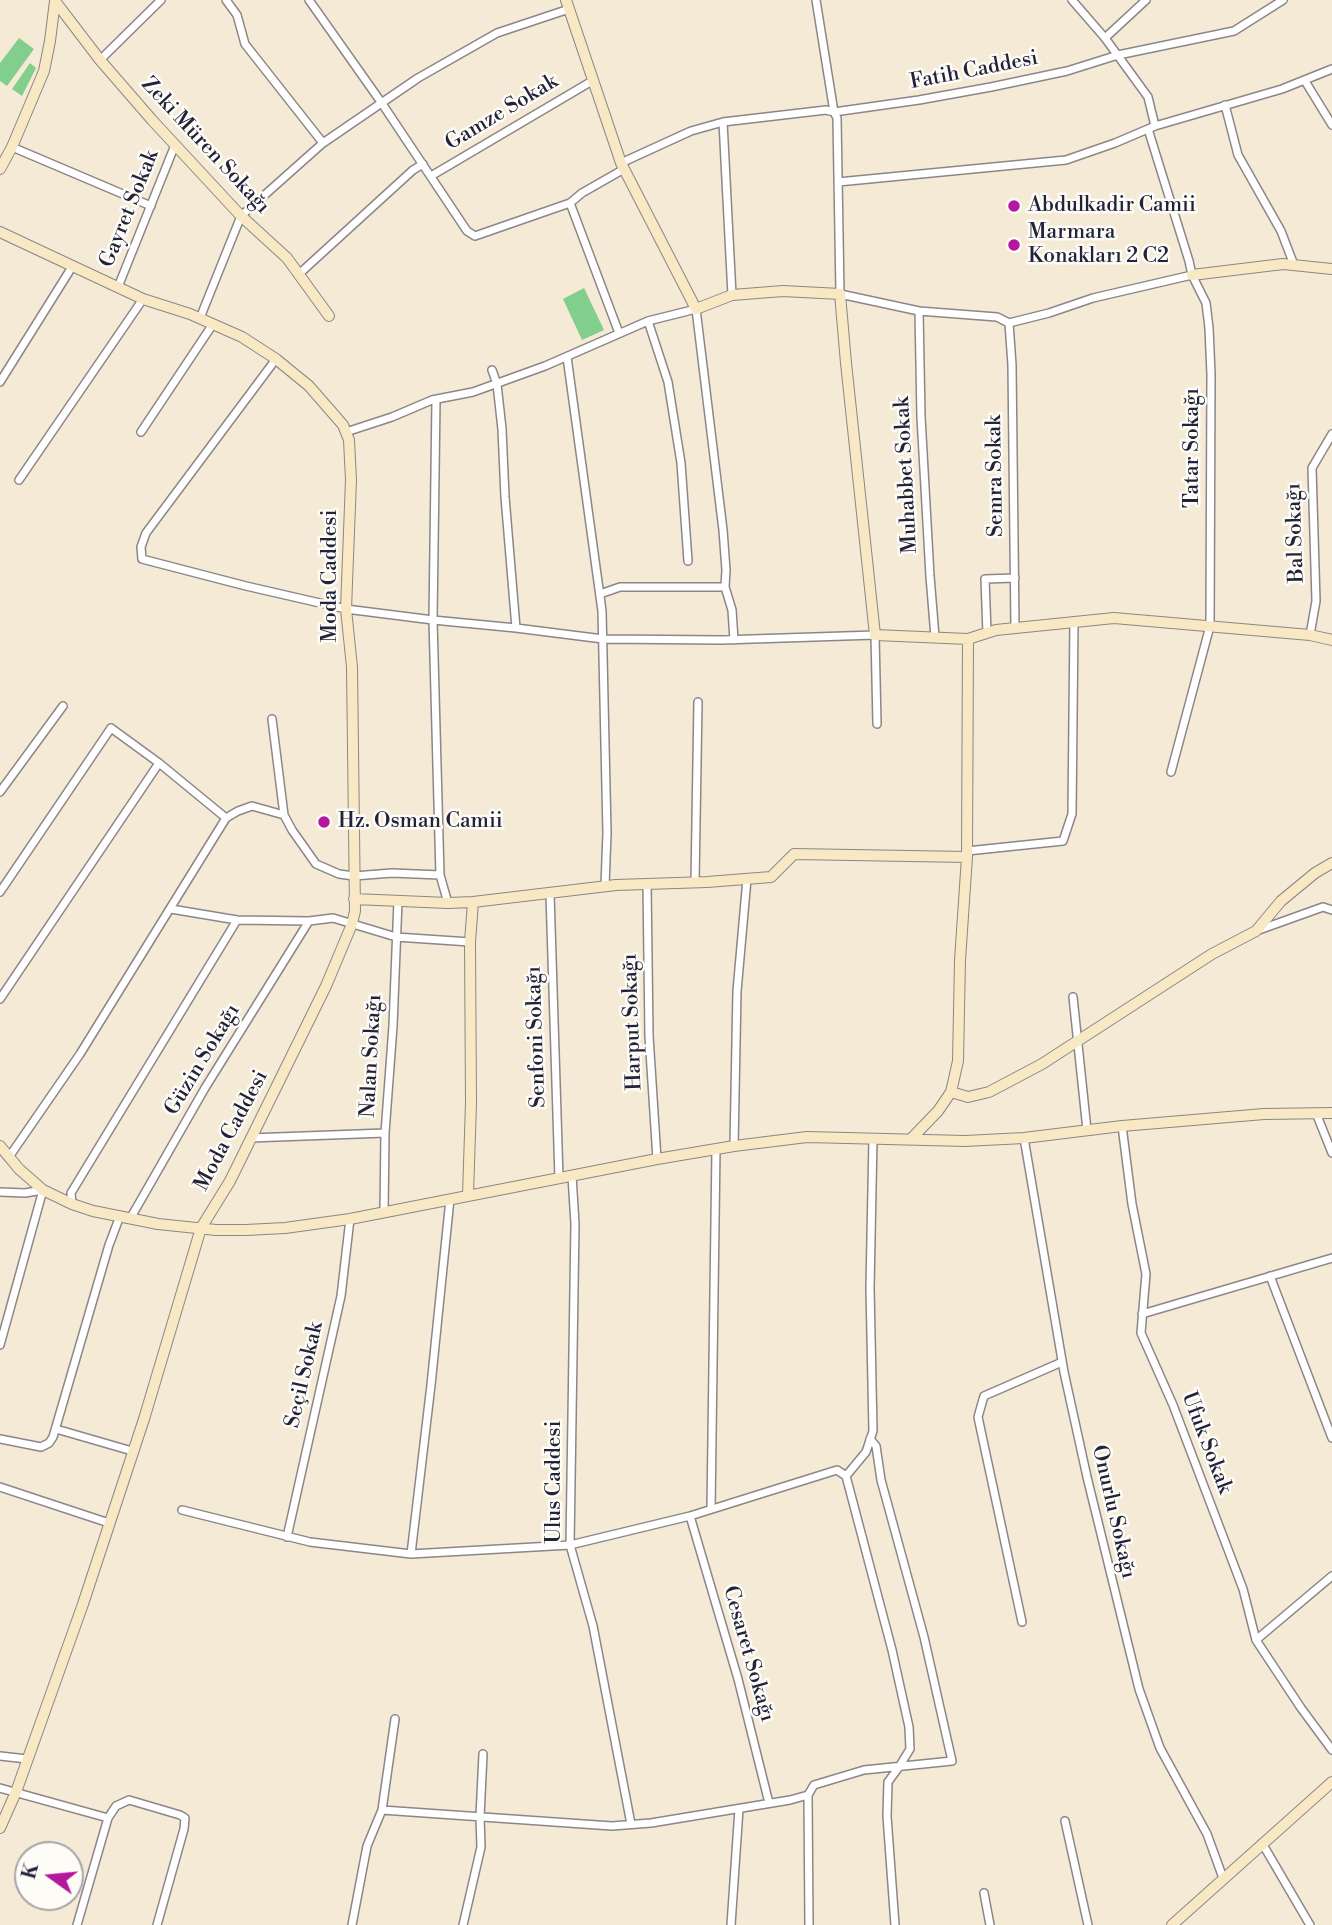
<!DOCTYPE html>
<html>
<head>
<meta charset="utf-8">
<style>
  body { margin:0 }
  #map { position:relative; width:1332px; height:1925px; overflow:hidden; background:#f5ead6; font-family:"Libre Bodoni",serif }
  canvas { display:block }
  .north { position:absolute; left:14px; top:1841px; width:70px; height:70px; box-sizing:border-box; background:#fdfcf7; border:2px solid #a5a5ac; border-radius:50%; rotate:285deg; font-size:19px; font-weight:700; line-height:28px; text-align:center; color:#22223b }
  .north::after { content:''; display:block; margin:auto; width:24px; height:32px; background:#b5179e; clip-path:polygon(50% 0,100% 100%,50% 72%,0 100%) }
</style>
</head>
<body>
<div id="map">
<canvas width="1332" height="1925"></canvas>
<div class="north">K</div>
</div>
<script>
const ctx = document.querySelector('canvas').getContext('2d');
ctx.lineJoin = 'round';
function paint(path, color) {
  ctx.fillStyle = color;
  ctx.fill(path, 'evenodd');
}
function poly(rows) {
  const path = new Path2D();
  for (const r of rows) {
    path.moveTo(r[0], r[1]);
    for (let i = 2; i < r.length; i += 2) path.lineTo(r[i], r[i + 1]);
  }
  return path;
}
function stroke(path, color, width, dash) {
  ctx.strokeStyle = color;
  ctx.lineWidth = width;
  ctx.lineCap = dash ? 'butt' : 'round';
  ctx.setLineDash(dash || []);
  ctx.stroke(path);
}
function write(font, color, halo, rows, align = 'center') {
  ctx.font = font + ' "Libre Bodoni",serif';
  ctx.lineWidth = 5;
  ctx.setLineDash([]);
  ctx.textBaseline = 'middle';
  ctx.strokeStyle = halo;
  ctx.fillStyle = color;
  for (const [text, x, y, turn = 0] of rows) {
    ctx.save();
    ctx.translate(x, y);
    ctx.rotate((+turn || 0) * Math.PI / 180);
    ctx.textAlign = isNaN(turn) ? turn : align;
    if (halo) ctx.strokeText(text, 0, 0);
    ctx.fillText(text, 0, 0);
    ctx.restore();
  }
}
paint(poly([
  [19,38,34,49,7,86,0,81,0,63],
  [30,63,36,68,22,96,12,89],
  [584,288,604,330,582,340,563,299]
]), '#81ce8d');
const street = poly([
  [226,0,237,15,245,44,323,143],
  [309,0,381,102,467,231,475,236,570,203,582,193,624,169],
  [816,0,834,112,919,100,991,87,1067,71,1118,55,1234,31,1283,0],
  [1072,0,1105,38,1148,97,1155,126],
  [1105,38,1146,0],
  [100,60,161,0],
  [1305,81,1332,125],
  [1225,105,1238,155,1281,231,1294,265],
  [723,122,732,295],
  [1148,129,1189,261,1192,275,1206,303,1209,328,1211,374,1210,626,1171,772],
  [12,147,151,206],
  [621,163,691,131,723,122,826,110,834,112,837,118,840,294,919,311,997,317,1009,323],
  [431,176,592,81],
  [838,182,1066,160,1115,143,1155,126,1282,89,1332,69],
  [570,203,619,333],
  [299,274,413,170,423,164],
  [118,287,175,145],
  [919,311,921,417,930,576,935,637],
  [200,318,241,216,323,143,418,78,497,33,569,9],
  [648,321,668,382,681,463,688,561],
  [1009,323,1012,365,1015,628],
  [1009,323,1049,313,1093,298,1192,275],
  [567,357,602,611,607,833,605,886],
  [276,359,146,533,141,547,142,559,246,586,346,609,433,620,440,875,448,903],
  [492,370,497,384,502,429,505,497,516,628],
  [0,382,72,267],
  [436,400,433,620,516,628,603,639,722,640,875,635,877,724],
  [141,432,213,324],
  [346,432,392,417,432,400,473,392,545,366,648,321,696,309,723,530,726,570,725,587,732,610,734,640],
  [19,480,143,299],
  [600,594,620,587,725,587],
  [987,633,985,579,1015,578],
  [1310,635,1316,601,1312,468,1332,434],
  [272,719,284,815,292,830,316,864,339,874,354,876,392,873,440,875],
  [0,792,63,706],
  [226,818,238,811,252,806,284,815],
  [967,851,1063,841,1072,814,1074,621],
  [695,882,698,702],
  [647,883,649,1036,657,1159],
  [0,892,111,728,159,763],
  [550,894,559,1178],
  [171,909,237,920,309,921,333,918,396,937,470,942],
  [1256,931,1323,907,1332,910],
  [1073,997,1087,1130],
  [0,999,159,763,226,818,80,1054,9,1157],
  [1316,1113,1332,1153],
  [1122,1126,1132,1204,1146,1274,1141,1333,1173,1405,1243,1589,1256,1640,1301,1708,1332,1750],
  [250,1138,385,1133],
  [873,1138,870,1288,873,1431,866,1452,846,1476,892,1650,909,1727,910,1749,899,1767,888,1782,887,1816,895,1925],
  [1024,1138,1064,1372,1087,1477,1139,1689,1160,1748,1207,1834,1223,1878],
  [734,1146,737,991,747,879],
  [572,1176,575,1224,570,1545,593,1626,631,1824],
  [0,1192,25,1193,43,1190,0,1345],
  [72,1204,71,1193,237,920],
  [384,1213,385,1133,393,1026,398,901],
  [130,1219,205,1088,309,921],
  [1270,1276,1332,1438],
  [1142,1314,1332,1258],
  [56,1429,132,1451],
  [0,1439,41,1447,49,1443,53,1437,109,1245,120,1216],
  [0,1487,109,1523],
  [711,1509,716,1149],
  [182,1510,310,1542,411,1554,570,1545,690,1516,837,1470,846,1476],
  [690,1516,738,1679,769,1803],
  [287,1537,341,1296,350,1219],
  [411,1554,431,1385,450,1199],
  [1022,1622,978,1417,984,1396,1062,1362],
  [1256,1640,1332,1576],
  [0,1756,27,1759],
  [0,1788,108,1818,77,1925],
  [382,1810,395,1719],
  [108,1818,116,1806,129,1800,180,1815,185,1818,184,1829,157,1925],
  [1065,1821,1088,1925],
  [1262,1843,1310,1925],
  [984,1893,990,1925],
  [352,1925,367,1846,382,1810,612,1826,651,1823,790,1800,808,1795],
  [463,1925,481,1847,480,1817,483,1754],
  [731,1925,739,1809],
  [809,1925,808,1795,814,1785,864,1770,952,1761,924,1637,881,1480,876,1446,870,1439]
]);
const secondary = poly([
  [566,0,621,163,696,309,732,295,783,291,840,294,846,363,875,635,968,639,967,857,960,960,958,1061,951,1092,938,1111,911,1139],
  [55,1,100,60,152,120,241,216,287,258,329,316],
  [0,169,12,147,44,71,50,41,55,1],
  [0,232,143,299,190,314,242,337,276,359,309,386,343,425,349,440,351,480,346,609,352,667,355,911,352,924,326,986,230,1181,201,1228,144,1419,83,1604,16,1792,0,1828],
  [1192,275,1283,264,1332,269],
  [968,639,996,630,1114,618,1310,635,1332,640],
  [354,899,448,903,473,902,470,942,471,1103,468,1195],
  [473,902,616,885,707,882,771,877,794,854,967,857],
  [951,1092,968,1097,989,1092,1042,1064,1212,954,1256,931,1281,901,1315,873,1332,863],
  [0,1146,19,1169,43,1190,72,1204,93,1211,158,1224,216,1230,246,1230,285,1228,350,1219,657,1159,734,1146,807,1137,965,1141,1024,1138,1122,1126,1264,1114,1332,1113],
  [1172,1925,1332,1782]
]);
stroke(street, '#8c8688', 10);
stroke(secondary, '#8c8688', 12);
stroke(street, '#fff', 7);
stroke(secondary, '#f8e8c3', 10);
for (const [x, y, r, color] of [
  [1014,206,7,"#b5179e"],
  [1014,245,7,"#b5179e"],
  [324,822,7,"#b5179e"]
]) {
  const dot = new Path2D();
  dot.arc(x, y, r, 0, 2 * Math.PI);
  ctx.fillStyle = color;
  ctx.fill(dot);
  stroke(dot, '#fdfcf7', 2.5);
}
write('21px', '#22223b', '#fdfcf7', [
  ["Fatih Caddesi",974,71,-11],
  ["Gamze Sokak",502,113,-31],
  ["Zeki Müren Sokağı",205,146,47],
  ["Gayret Sokak",130,209,-68],
  ["Tatar Sokağı",1193,448,-90],
  ["Muhabbet Sokak",907,475,-93],
  ["Semra Sokak",996,476,-91],
  ["Bal Sokağı",1296,533,-92],
  ["Moda Caddesi",331,576,-90],
  ["Harput Sokağı",633,1022,-92],
  ["Senfoni Sokağı",537,1037,-92],
  ["Nalan Sokağı",372,1056,-87],
  ["Güzin Sokağı",203,1060,-59],
  ["Moda Caddesi",232,1131,-62],
  ["Seçil Sokak",305,1375,-77],
  ["Ufuk Sokak",1206,1443,69],
  ["Ulus Caddesi",555,1482,-90],
  ["Onurlu Sokağı",1113,1512,77],
  ["Cesaret Sokağı",748,1654,74]
]);
write('21px', '#22223b', '#fdfcf7', [
  ["Abdulkadir Camii",1028,206],
  ["Marmara",1028,233],
  ["Konakları 2 C2",1028,257],
  ["Hz. Osman Camii",338,822]
], 'left');
</script>
</body>
</html>
